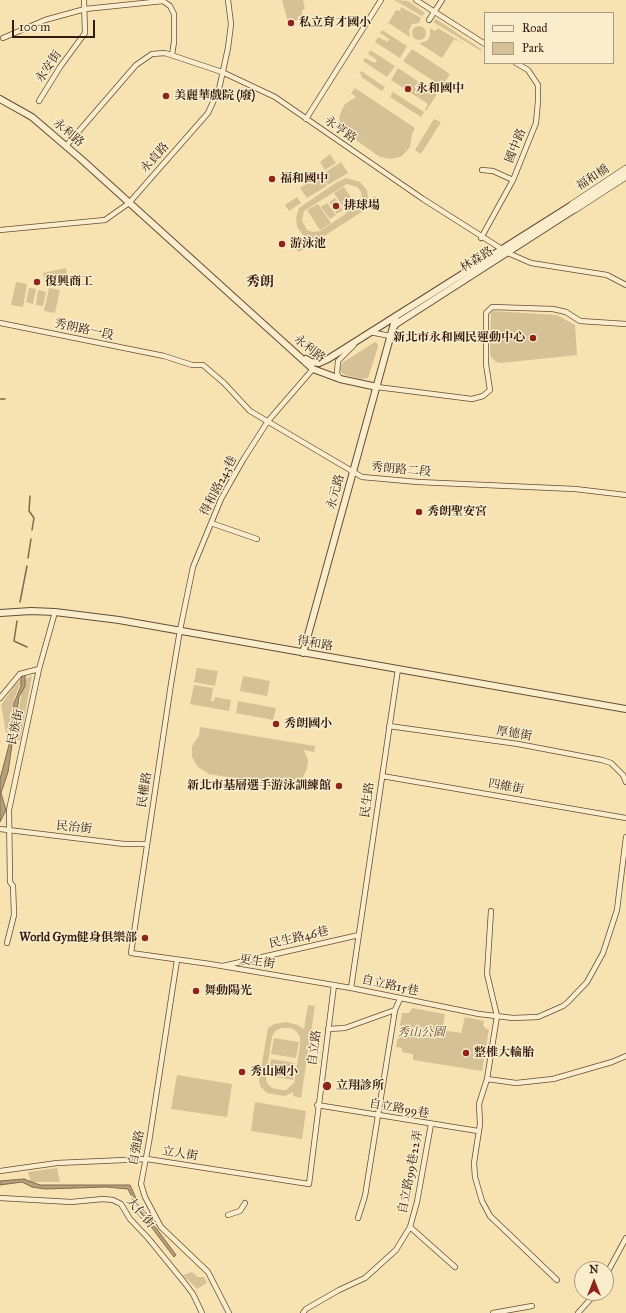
<!DOCTYPE html>
<html>
<head>
<meta charset="utf-8">
<style>
  body { margin:0 }
  #map { position:relative; width:626px; height:1313px; overflow:hidden; background:#f6e3b1; font-family:"IM FELL Great Primer",serif }
  canvas { display:block }
  .legend { position:absolute; left:484px; top:12px; width:130px; height:52px; box-sizing:border-box; background:#f9edcc; border:1px solid #ab9980; margin:0; padding:5px 7px; list-style:none; font-size:12px; color:#351b0f }
  .legend li { display:flex; align-items:center; gap:8px; height:20px }
  .legend b { width:20px; border:1px solid #ab9980 }
  .north { position:absolute; left:574px; top:1261px; width:40px; height:40px; box-sizing:border-box; background:#f9edcc; border:1px solid #ab9980; border-radius:50%; rotate:0deg; font-size:11px; font-weight:700; line-height:16px; text-align:center; color:#351b0f }
  .north::after { content:''; display:block; margin:auto; width:14px; height:18px; background:#8f2418; clip-path:polygon(50% 0,100% 100%,50% 72%,0 100%) }
  .scale { position:absolute; left:12px; top:20px; width:83px; height:18px; box-sizing:border-box; border:2px solid #351b0f; border-top:0; padding-left:5px; font-size:12px; line-height:14px; white-space:nowrap; color:#351b0f; -webkit-text-stroke:3px #f9edcc; paint-order:stroke }
</style>
</head>
<body>
<div id="map">
<canvas width="626" height="1313"></canvas>
<ul class="legend">
<li><b style="height:5px;background:#f9edcc"></b>Road</li>
<li><b style="height:11px;background:#d5c195"></b>Park</li>
</ul>
<div class="north">N</div>
<div class="scale">100 m</div>
</div>
<script>
const ctx = document.querySelector('canvas').getContext('2d');
ctx.lineJoin = 'round';
function paint(path, color) {
  ctx.fillStyle = color;
  ctx.fill(path, 'evenodd');
}
function poly(rows) {
  const path = new Path2D();
  for (const r of rows) {
    if (r.length === 3) {
      path.moveTo(r[0] + r[2], r[1]);
      path.arc(r[0], r[1], r[2], 0, 2 * Math.PI);
      continue;
    }
    path.moveTo(r[0], r[1]);
    for (let i = 2; i < r.length; i += 2) path.lineTo(r[i], r[i + 1]);
  }
  return path;
}
function stroke(path, color, width, dash) {
  ctx.strokeStyle = color;
  ctx.lineWidth = width;
  ctx.lineCap = dash ? 'butt' : 'round';
  ctx.setLineDash(dash || []);
  ctx.stroke(path);
}
function write(font, color, halo, rows, align = 'center') {
  ctx.font = font + ' "IM FELL Great Primer","Noto Serif TC",serif';
  ctx.lineWidth = 3;
  ctx.setLineDash([]);
  ctx.textBaseline = 'middle';
  ctx.strokeStyle = halo;
  ctx.fillStyle = color;
  for (const [text, x, y, turn = 0] of rows) {
    ctx.save();
    ctx.translate(x, y);
    ctx.rotate((+turn || 0) * Math.PI / 180);
    ctx.textAlign = isNaN(turn) ? turn : align;
    if (halo) ctx.strokeText(text, 0, 0);
    ctx.fillText(text, 0, 0);
    ctx.restore();
  }
}
paint(poly([
  [282,0,303,0,305,9,302,10,302,19,288,22],
  [394,0,408,1,425,13,422,16],
  [401,7,421,18,419,23,412,24,409,30,410,37,387,22,389,22,396,10,400,11],
  [436,19,478,47,482,50,481,51,433,22],
  [419,33,7],
  [430,28,435,31,438,28,466,45,454,39,442,58,419,43,427,41,430,36],
  [382,30,407,46,400,58,375,42,378,37,388,42,389,39,380,33],
  [412,49,450,74,439,92,435,89,438,84,403,61],
  [370,50,395,66,387,77,363,61,365,58,375,63,377,60,368,54],
  [398,68,437,94,426,111,425,110,428,104,391,80],
  [361,71,385,87,382,91,361,77,362,75,359,73],
  [355,88,415,128,412,134,410,147,402,156,391,159,380,157,343,131,339,120,340,114,345,104,356,97,351,93],
  [393,92,424,112,421,117,390,97],
  [434,119,441,122,421,154,415,150],
  [330,154,336,163,325,170,320,162],
  [341,162,348,173,328,185,321,175],
  [320,175,327,186,307,198,300,188],
  [346,178,360,182,367,190,368,200,375,196,379,201,299,252,296,249,309,238,303,235,297,227,296,217,299,208,337,182],
  [347,184,357,187,361,192,362,199,359,205,320,231,313,232,307,230,302,221,304,211],
  [344,187,357,206,347,213,334,193],
  [297,197,301,203,289,211,285,205],
  [335,198,343,210,337,214,329,202],
  [327,203,336,215,330,219,321,207],
  [318,204,331,223,320,230,307,210],
  [66,268,68,279,45,284,43,273],
  [16,282,27,284,23,307,11,305],
  [29,288,36,289,33,304,26,302],
  [49,288,60,290,55,313,44,311],
  [38,290,46,292,43,306,36,305],
  [492,311,557,315,575,325,577,355,501,363,496,362,491,357,490,352,491,312],
  [375,342,378,344,378,347,368,378,361,379,345,375,342,373,340,370,342,363],
  [197,668,218,671,215,686,194,682],
  [32,676,20,740,14,740,24,679],
  [243,676,270,681,267,696,240,691],
  [22,679,14,699,9,739,6,733,1,705,15,685],
  [194,685,213,688,211,701,214,701,215,697,231,700,229,711,190,704],
  [238,701,276,708,273,720,236,713],
  [200,727,315,746,314,752,304,750,308,760,307,769,301,781,292,786,282,786,209,774,198,767,192,757,192,746,199,736],
  [308,1005,315,1006,301,1098,293,1096,293,1092,285,1096,267,1093,260,1086,259,1080,268,1028,274,1024,286,1022,298,1025,304,1029],
  [282,1028,292,1028,297,1032,300,1037,300,1046,294,1083,286,1090,281,1090,272,1088,267,1083,266,1076,272,1037,275,1031],
  [412,1008,445,1014,442,1030,461,1033,465,1017,484,1021,483,1025,486,1029,489,1029,482,1071,413,1060,413,1054,402,1052,402,1048,396,1047,402,1013,409,1013],
  [274,1038,299,1042,296,1058,271,1054],
  [271,1059,295,1063,293,1080,268,1076],
  [177,1075,232,1084,227,1117,171,1109],
  [255,1102,306,1111,302,1139,251,1131],
  [57,1168,60,1182,31,1182,28,1172],
  [192,1272,198,1277,204,1277,207,1283,197,1289,183,1275]
]), '#d5c195');
const water = poly([
  [21,675,25,675,25,686,19,697,8,772,1,793,6,810,0,822,0,779,13,730,14,703,21,686,21,675],
  [24,1179,40,1185,130,1185,139,1205,176,1255,174,1257,143,1216,137,1207,128,1189,106,1187,45,1189,32,1187,22,1182,0,1185,0,1181,24,1179]
]);
paint(water, '#b49f7a');
stroke(water, '#816a4f', 1);
stroke(poly([
  [0,399,5,399],
  [30,496,29,511,34,518,32,530],
  [28,558,31,539],
  [20,602,27,566],
  [17,621,14,641,27,647]
]), '#816a4f', 1.5);
const minor = poly([
  [416,0,485,44],
  [429,20,442,0],
  [3,38,45,20,85,9,163,1,170,6,174,14,174,42,172,55],
  [39,101,60,67,85,33,84,0],
  [306,119,381,0],
  [66,146,136,65,152,54,165,53,222,72,275,97,423,199,508,253,531,263,607,275,626,285],
  [482,170,493,171,513,180],
  [0,230,105,220,129,203,208,113,219,89,228,48,231,24,228,0],
  [481,238,513,180,536,123,538,101,538,85,528,70,516,63],
  [0,323,164,356,192,365,203,365,224,383,250,411,362,477,418,482,575,489,626,495],
  [370,332,390,336],
  [313,369,268,421,243,460,221,499,193,567,180,630,171,684,131,953,210,964,351,988,479,1014,513,1018,538,1017,563,1006,568,1002,587,982,603,953,617,910,626,837],
  [340,379,337,373,338,361,354,345],
  [377,387,472,399,483,396,490,390,486,364,486,313,492,307,553,309,566,312,580,321,626,324],
  [211,523,257,539],
  [0,698,20,674,39,669],
  [389,726,518,744,602,760,611,763,623,775,626,782],
  [382,776,626,818],
  [0,829,124,844,147,844],
  [491,911,487,974,497,1016,487,1079,479,1104,480,1124,474,1163,475,1177,482,1201,490,1216,557,1280],
  [7,943,14,915,13,886,10,882,9,810,39,669,55,612],
  [177,960,149,1142,141,1184,145,1197,161,1227,208,1272,229,1313],
  [223,966,359,935],
  [351,988,398,669],
  [328,1029,345,1028,395,1010],
  [487,1079,516,1083,553,1079,612,1062,626,1056],
  [317,1105,478,1131],
  [0,1171,57,1163,147,1159,309,1184,334,985],
  [0,1198,71,1202,103,1199,113,1200,121,1204,130,1219,148,1238,184,1282,193,1294,202,1313],
  [228,1215,240,1211,245,1203],
  [358,1218,365,1196,395,1010,400,999],
  [410,1227,455,1267],
  [606,1275,626,1238],
  [303,1313,306,1309,339,1290,365,1278,396,1250,410,1227,417,1202,431,1124],
  [493,1313,532,1306],
  [578,1313,596,1293]
]);
const tertiary = poly([
  [0,99,32,117,81,159,313,369,340,379,377,387],
  [393,328,396,324,575,209],
  [306,359,311,362,319,363,328,359,572,205],
  [0,613,31,611,55,612,119,620,626,709],
  [303,653,396,316]
]);
const secondary = poly([
  [572,205,626,169],
  [575,209,626,176]
]);
stroke(minor, '#654d38', 6);
stroke(tertiary, '#654d38', 8);
stroke(secondary, '#351b0f', 8);
stroke(minor, '#f9edcc', 4.5);
stroke(tertiary, '#f9edcc', 6);
stroke(secondary, '#f9edcc', 7);
for (const [x, y, r, color] of [
  [291,23,4,"#8f2418"],
  [408,89,4,"#8f2418"],
  [166,96,4,"#8f2418"],
  [272,179,4,"#8f2418"],
  [336,206,4,"#8f2418"],
  [282,244,4,"#8f2418"],
  [37,282,4,"#8f2418"],
  [533,338,4,"#8f2418"],
  [419,512,4,"#8f2418"],
  [276,724,4,"#8f2418"],
  [339,786,4,"#8f2418"],
  [145,938,4,"#8f2418"],
  [196,991,4,"#8f2418"],
  [466,1053,4,"#8f2418"],
  [242,1072,4,"#8f2418"],
  [327,1086,5,"#8f2418"]
]) {
  const dot = new Path2D();
  dot.arc(x, y, r, 0, 2 * Math.PI);
  ctx.fillStyle = color;
  ctx.fill(dot);
  stroke(dot, '#f9edcc', 1.5);
}
write('bold 12px', '#351b0f', '#f9edcc', [
  ["私立育才國小",299,23],
  ["永和國中",416,89],
  ["美麗華戲院 (廢)",174,96],
  ["福和國中",280,179],
  ["排球場",344,206],
  ["游泳池",290,244],
  ["復興商工",45,282],
  ["新北市永和國民運動中心",525,338,"right"],
  ["秀朗聖安宮",427,512],
  ["秀朗國小",284,724],
  ["新北市基層選手游泳訓練館",331,786,"right"],
  ["World Gym健身俱樂部",137,938,"right"],
  ["舞動陽光",204,991],
  ["整椎大輪胎",474,1053],
  ["秀山國小",250,1072],
  ["立翔診所",336,1086]
], 'left');
write('12px', '#351b0f', '#f9edcc', [
  ["永安街",49,67,-56],
  ["永亨路",340,130,35],
  ["永利路",68,133,40],
  ["國中路",516,146,-68],
  ["永貞路",155,158,-48],
  ["福和橋",593,178,-33],
  ["林森路",477,260,-32],
  ["秀朗路一段",84,330,12],
  ["永利路",309,349,38],
  ["秀朗路二段",401,470,5],
  ["得和路243巷",219,486,-63],
  ["永元路",336,492,-75],
  ["得和路",315,644,10],
  ["民族街",16,727,-78],
  ["厚德街",514,734,9],
  ["四維街",506,787,10],
  ["民權路",145,790,-81],
  ["民生路",368,800,-82],
  ["民治街",74,828,6],
  ["民生路46巷",299,938,-13],
  ["更生街",257,962,9],
  ["自立路15巷",390,986,12],
  ["自立路",315,1048,-82],
  ["自立路99巷",399,1109,10],
  ["自強路",137,1148,-78],
  ["立人街",180,1154,9],
  ["自立路99巷22弄",411,1172,-79],
  ["大仁街",140,1213,49]
]);
write('italic 12px', '#654d37', '#f9edcc', [
  ["秀山公園",421,1033]
]);
write('bold 14px', '#351b0f', '#f9edcc', [
  ["秀朗",260,283]
]);
</script>
</body>
</html>
